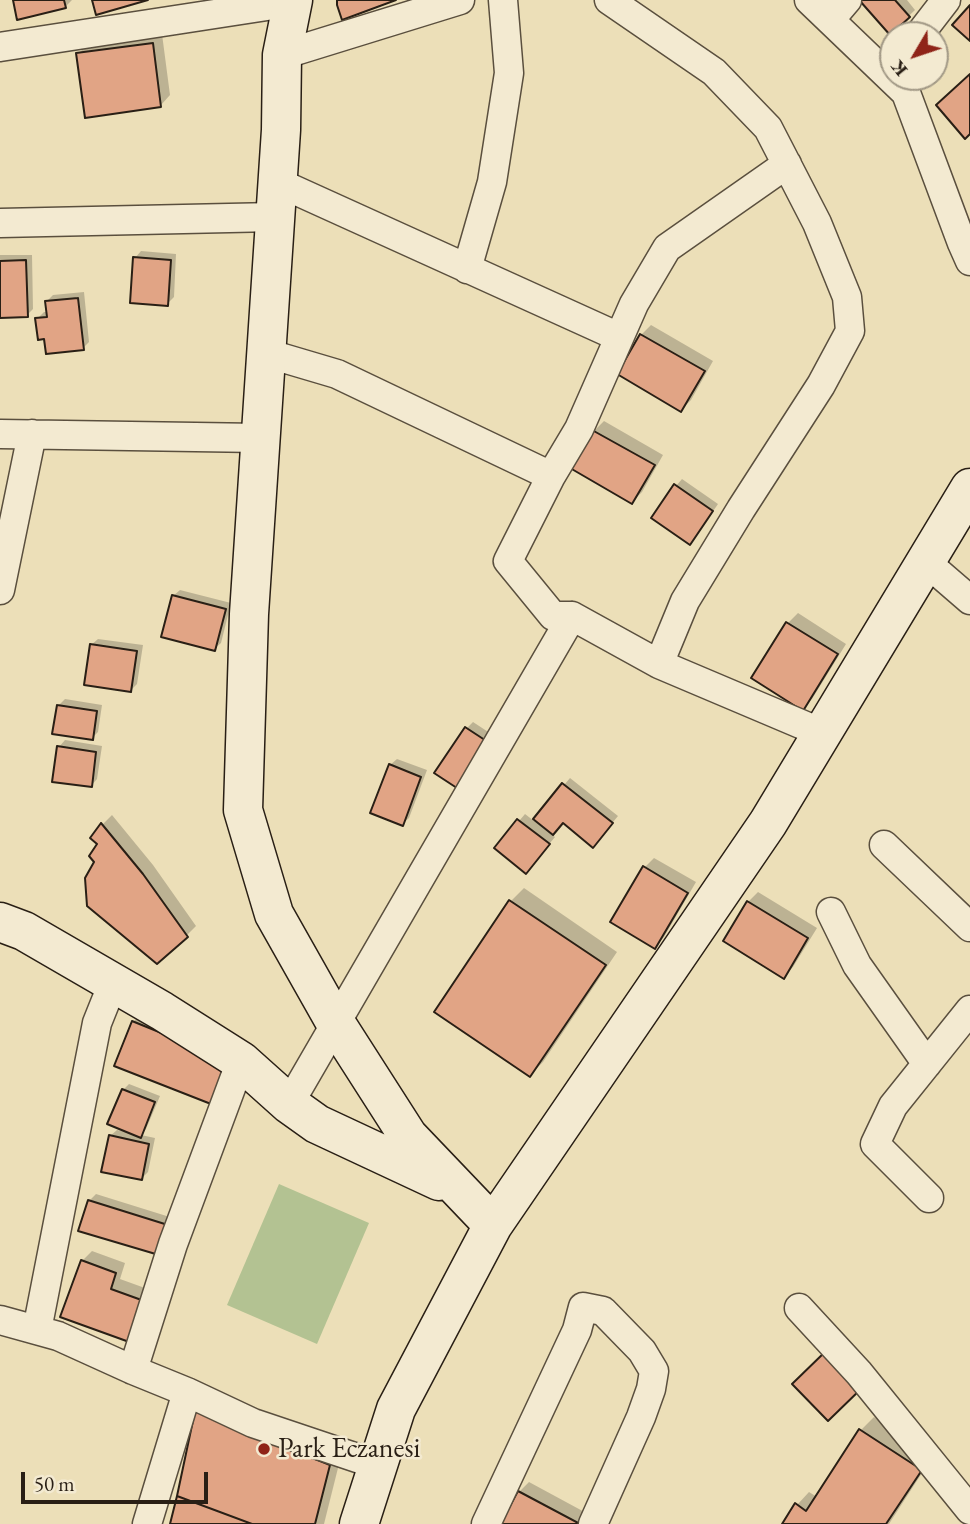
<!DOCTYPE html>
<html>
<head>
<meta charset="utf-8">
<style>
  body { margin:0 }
  #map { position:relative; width:970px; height:1524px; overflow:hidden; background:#ecdfb8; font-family:"EB Garamond",serif }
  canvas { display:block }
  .north { position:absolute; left:879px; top:21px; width:70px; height:70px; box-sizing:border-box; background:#f3ead1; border:2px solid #a29986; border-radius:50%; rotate:231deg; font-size:19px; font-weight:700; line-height:28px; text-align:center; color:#291f15 }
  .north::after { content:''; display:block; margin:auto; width:24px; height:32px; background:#8f2418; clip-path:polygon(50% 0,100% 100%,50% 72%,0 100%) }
  .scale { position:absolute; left:21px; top:1472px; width:187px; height:32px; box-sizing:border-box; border:4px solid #291f15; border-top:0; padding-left:9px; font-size:21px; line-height:24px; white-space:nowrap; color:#291f15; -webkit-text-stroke:5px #f3ead1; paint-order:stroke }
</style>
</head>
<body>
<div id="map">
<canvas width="970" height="1524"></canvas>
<div class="north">K</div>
<div class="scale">50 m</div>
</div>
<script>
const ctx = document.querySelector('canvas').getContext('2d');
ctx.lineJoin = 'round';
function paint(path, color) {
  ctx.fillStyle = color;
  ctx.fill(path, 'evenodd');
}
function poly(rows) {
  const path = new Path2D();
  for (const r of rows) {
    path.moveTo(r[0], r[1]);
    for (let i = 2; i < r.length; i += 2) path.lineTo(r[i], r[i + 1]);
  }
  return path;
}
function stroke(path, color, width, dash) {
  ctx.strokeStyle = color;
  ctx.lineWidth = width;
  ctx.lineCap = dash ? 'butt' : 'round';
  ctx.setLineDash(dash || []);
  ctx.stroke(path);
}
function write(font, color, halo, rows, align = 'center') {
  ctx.font = font + ' "EB Garamond",serif';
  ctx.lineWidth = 5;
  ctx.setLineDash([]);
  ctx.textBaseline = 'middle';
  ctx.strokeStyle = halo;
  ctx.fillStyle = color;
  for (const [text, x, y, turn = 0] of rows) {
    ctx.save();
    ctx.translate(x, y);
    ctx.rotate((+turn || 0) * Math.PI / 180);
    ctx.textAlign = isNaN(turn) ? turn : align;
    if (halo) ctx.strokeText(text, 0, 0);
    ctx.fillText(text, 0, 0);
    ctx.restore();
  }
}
paint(poly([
  [279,1184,369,1223,317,1344,227,1305]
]), '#b3c292');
paint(poly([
  [14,0,72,0,65,7],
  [864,0,907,0,915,10,891,33],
  [162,34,170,95,161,105,78,54,88,44],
  [141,251,176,254,174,297,167,304,135,258],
  [0,255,32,255,33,309,27,315,0,316],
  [84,292,89,342,83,348,37,319,44,312,48,312,47,301,53,295],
  [651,325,713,361,691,400,681,410,641,335],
  [604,421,663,455,642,492,632,502,573,467,594,431],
  [682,479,718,504,696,536,690,543,676,486],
  [180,590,231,603,221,643,214,649,173,596],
  [798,613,846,644,812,699,802,708,754,678,788,623],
  [98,639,143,645,137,684,131,690,91,645],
  [65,699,102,705,98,732,92,738,58,706],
  [473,722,499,739,436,772,467,728],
  [65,740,102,746,97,779,91,786,59,747],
  [397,759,427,770,409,818,402,824,390,765],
  [570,778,618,816,599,839,563,821,551,834,555,837,532,865,496,848,525,814,534,821],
  [112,815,153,865,196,926,186,936,96,862,102,825],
  [654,858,696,882,664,937,655,947,644,868],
  [524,888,617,952,543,1062,530,1075,436,1012,511,901],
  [758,892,817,928,793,967,783,977,748,902],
  [143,1012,237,1050,210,1102,133,1022],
  [129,1084,160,1096,146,1129,141,1135,155,1138,148,1172,142,1178,110,1136,117,1130,127,1132,123,1090],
  [96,1194,173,1218,158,1253,89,1201],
  [92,1251,125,1263,120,1279,156,1292,141,1332,82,1261],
  [197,1412,342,1452,324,1524,171,1524],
  [874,1417,933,1456,889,1524,784,1524,797,1505,809,1492,817,1497,861,1430],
  [529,1482,590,1515,585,1524,502,1524,519,1492]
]), '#0003');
const building = poly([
  [13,0,64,0,66,8,17,20,13,0],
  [92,0,148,0,96,15,92,0],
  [337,0,396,0,342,20,337,5,337,0],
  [862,0,895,0,910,17,890,35,860,1,862,0],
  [970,5,970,41,952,25,970,5],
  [153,43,161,107,85,118,76,53,153,43],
  [970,74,970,134,965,139,936,105,970,74],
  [133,257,171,260,168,306,130,303,133,257],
  [26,260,28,317,0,318,0,261,26,260],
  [78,298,84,350,46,354,44,339,38,340,35,318,47,317,45,301,78,298],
  [640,334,705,371,681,412,617,374,640,334],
  [592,430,655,465,632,504,570,468,592,430],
  [674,484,713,511,690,545,651,518,674,484],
  [172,595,226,609,215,651,161,637,172,595],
  [786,622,838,654,803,711,751,678,786,622],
  [90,644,137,651,131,692,84,685,90,644],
  [57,705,97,711,93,740,52,734,57,705],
  [465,727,494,746,463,792,434,773,465,727],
  [57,746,96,752,92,787,52,782,57,746],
  [389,764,421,777,403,826,370,813,389,764],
  [562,783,613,823,593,848,563,823,553,835,533,819,562,783],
  [517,819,550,844,526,874,494,848,517,819],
  [101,823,143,874,188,937,157,964,87,906,85,878,94,862,89,856,97,844,90,838,101,823],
  [643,866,688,893,655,949,610,922,643,866],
  [509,900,606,965,530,1077,434,1012,509,900],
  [747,901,808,938,784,979,723,941,747,901],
  [132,1021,228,1060,211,1104,114,1066,132,1021],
  [122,1089,155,1102,141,1138,107,1124,122,1089],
  [109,1135,149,1144,142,1180,101,1172,109,1135],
  [88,1200,168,1225,159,1255,78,1231,88,1200],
  [81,1260,116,1273,111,1289,147,1302,132,1343,60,1317,81,1260],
  [828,1349,864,1386,828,1421,792,1384,828,1349],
  [195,1411,330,1465,315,1524,252,1524,177,1496,195,1411],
  [859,1429,922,1470,886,1524,782,1524,795,1503,806,1511,859,1429],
  [518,1491,580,1524,500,1524,518,1491],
  [177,1496,252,1524,170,1524,177,1496]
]);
paint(building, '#e1a485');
stroke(building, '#291f15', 2);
const street = poly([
  [609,0,714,72,768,128,817,223,847,297,850,331,821,385,741,509,685,601,659,664],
  [809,0,906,93,962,243,970,261],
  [830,20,847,0],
  [919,35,946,0],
  [0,47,293,2],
  [282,55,460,0],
  [277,182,619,337],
  [0,223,275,217],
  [467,269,492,182,509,73,503,0],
  [266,353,337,374,551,476],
  [0,434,260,438],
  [926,562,970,600],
  [0,590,32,434],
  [572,616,553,616,508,561,551,476,579,429,634,304,667,248,787,164],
  [884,845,970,927],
  [831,912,857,965,927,1064],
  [289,1104,572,616,659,664,822,733],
  [929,1198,875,1144,893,1106,970,1010],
  [799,1308,859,1373,970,1510],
  [0,1320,58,1336,133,1370,187,1392,253,1423,378,1465],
  [37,1330,97,1023,113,983],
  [133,1370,173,1244,241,1061],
  [147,1524,187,1392],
  [486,1524,577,1330,583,1307,603,1311,642,1351,654,1371,651,1389,641,1417,593,1524]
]);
const secondary = poly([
  [293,0,282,55,281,130,249,614,243,810,274,914,335,1022,408,1136,493,1225],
  [0,922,24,931,162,1011,241,1061,289,1104,317,1124,439,1181],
  [359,1524,396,1409,493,1225,768,823,970,488]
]);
stroke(street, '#5a4f3e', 31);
stroke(secondary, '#291f15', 41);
stroke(street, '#f3ead1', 28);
stroke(secondary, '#f3ead1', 38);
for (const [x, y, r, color] of [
  [264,1449,7,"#8f2418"]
]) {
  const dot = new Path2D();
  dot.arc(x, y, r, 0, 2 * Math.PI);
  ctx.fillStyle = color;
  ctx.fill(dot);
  stroke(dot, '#f3ead1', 2.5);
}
write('28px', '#291f15', '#f3ead1', [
  ["Park Eczanesi",278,1449]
], 'left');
</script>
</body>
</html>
